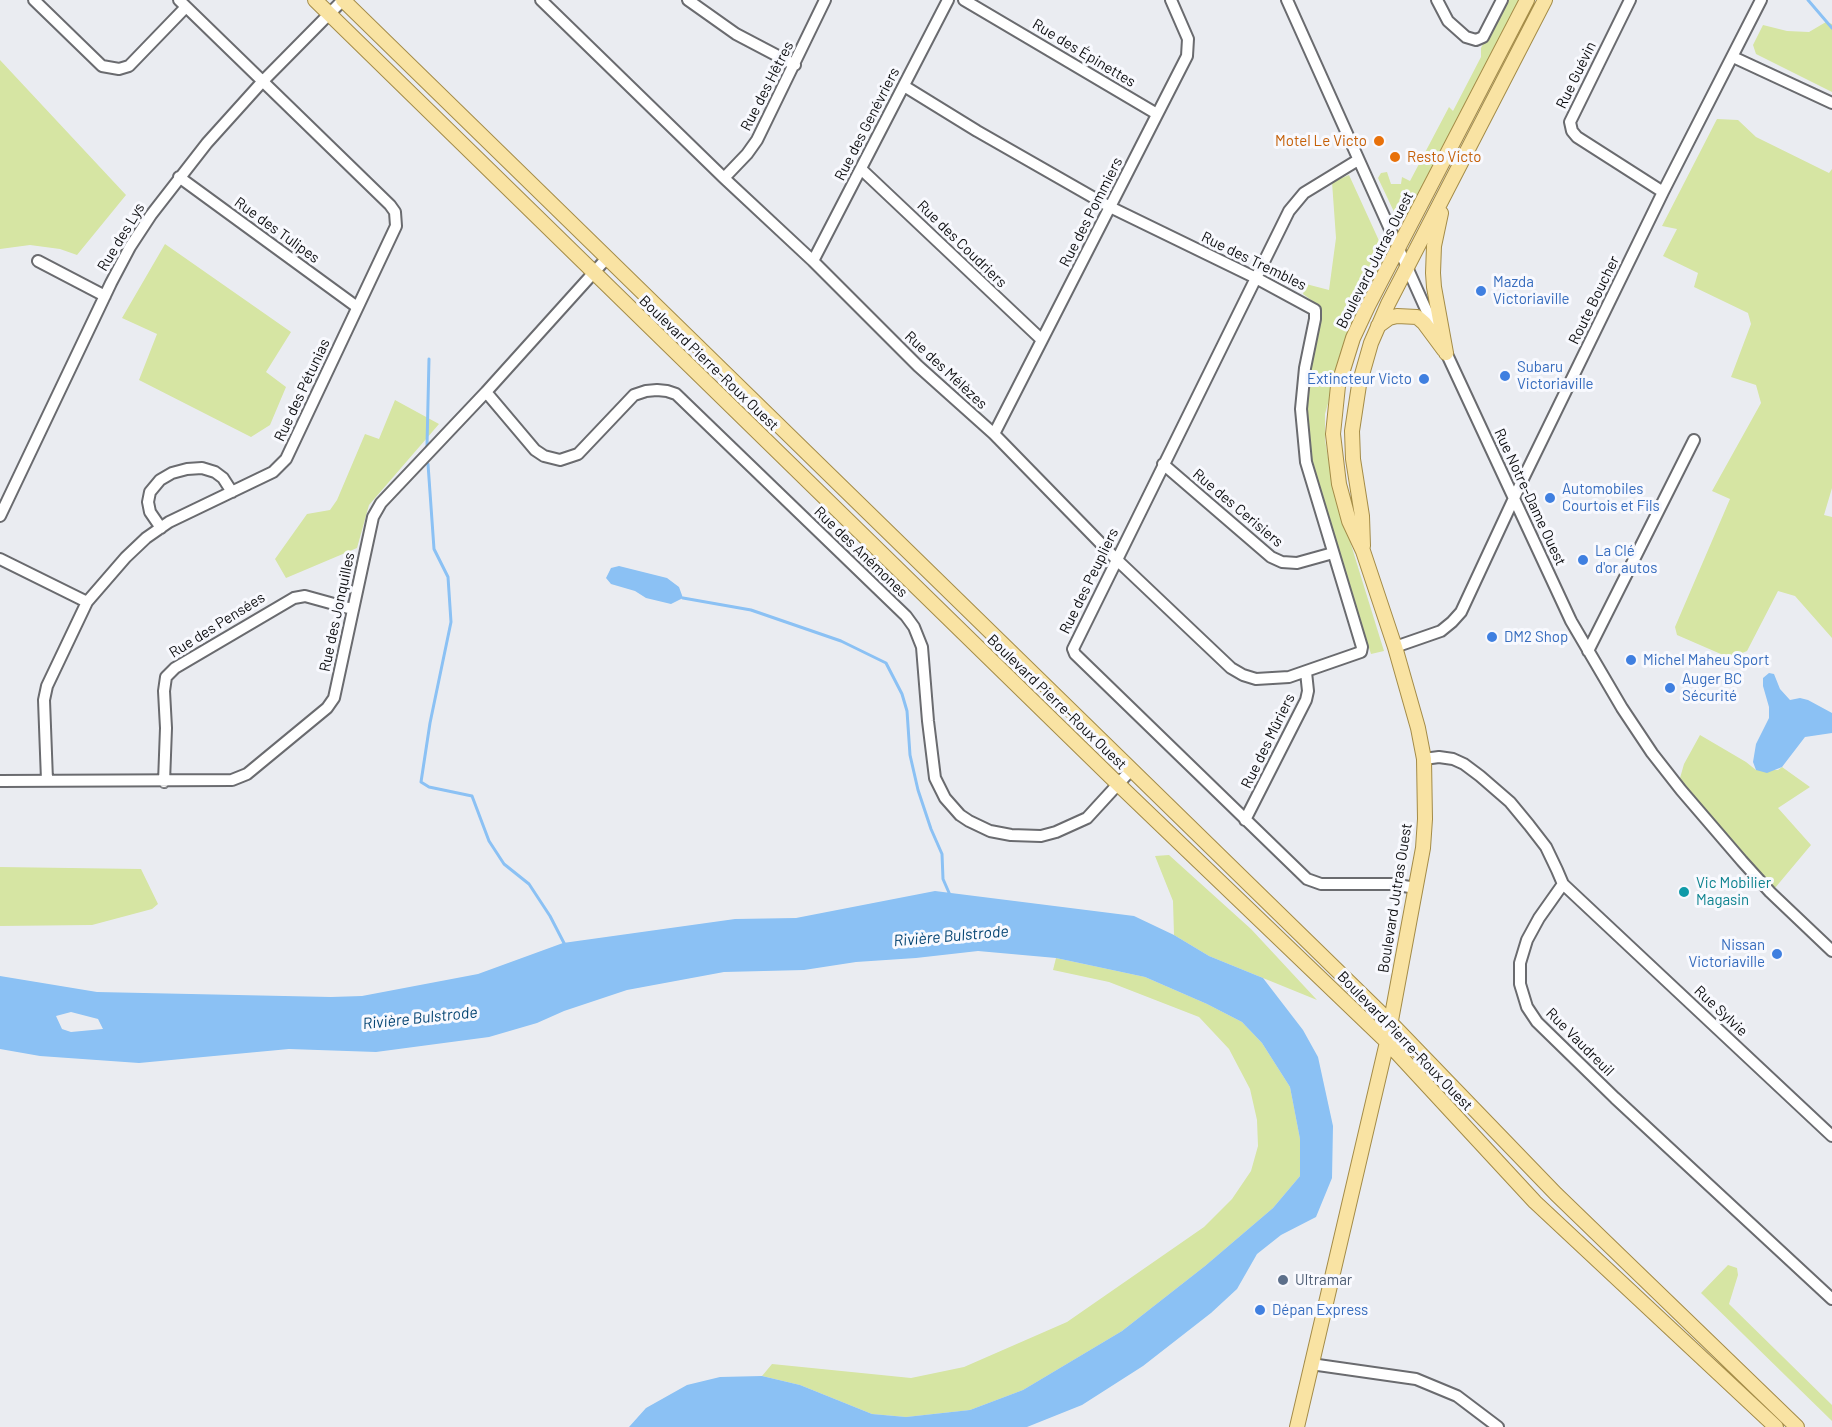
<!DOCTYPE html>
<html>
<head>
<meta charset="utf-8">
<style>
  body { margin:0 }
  canvas { display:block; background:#eaecf1 }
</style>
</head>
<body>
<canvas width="1832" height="1427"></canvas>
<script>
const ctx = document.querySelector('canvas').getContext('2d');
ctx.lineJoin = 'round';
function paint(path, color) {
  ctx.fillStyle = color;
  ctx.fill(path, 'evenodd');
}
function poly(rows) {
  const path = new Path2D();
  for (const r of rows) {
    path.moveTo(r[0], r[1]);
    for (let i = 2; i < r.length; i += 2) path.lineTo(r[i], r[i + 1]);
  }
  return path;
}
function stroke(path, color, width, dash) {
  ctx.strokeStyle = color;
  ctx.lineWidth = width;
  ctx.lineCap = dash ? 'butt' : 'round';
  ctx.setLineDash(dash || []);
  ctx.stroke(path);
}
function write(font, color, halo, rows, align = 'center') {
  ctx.font = font + ' Barlow,sans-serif';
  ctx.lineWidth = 6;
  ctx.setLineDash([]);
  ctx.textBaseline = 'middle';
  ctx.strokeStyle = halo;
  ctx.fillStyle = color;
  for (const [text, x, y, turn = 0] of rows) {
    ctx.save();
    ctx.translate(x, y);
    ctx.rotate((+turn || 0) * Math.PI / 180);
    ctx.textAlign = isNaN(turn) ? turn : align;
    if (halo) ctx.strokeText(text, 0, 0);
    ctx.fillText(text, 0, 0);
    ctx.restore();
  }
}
paint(poly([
  [1505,0,1519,0,1409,214,1402,218,1396,216,1378,178,1381,173,1387,172,1391,184,1401,184,1402,177,1410,181,1449,107,1453,111,1481,57,1481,48],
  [1826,22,1832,24,1832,92,1756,54,1753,45,1763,25,1787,31,1809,32],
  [0,60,126,195,77,255,60,249,30,245,0,249],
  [1717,119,1738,120,1756,137,1829,173,1832,169,1832,488,1824,515,1832,517,1832,638,1795,596,1778,591,1747,651,1730,658,1677,635,1675,627,1730,499,1712,491,1761,403,1756,385,1731,377,1751,324,1748,313,1694,287,1698,273,1663,256,1677,229,1662,226],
  [1349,175,1386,256,1385,262,1336,375,1325,414,1325,440,1331,475,1340,509,1384,651,1371,654,1323,502,1312,464,1307,434,1308,386,1320,313,1318,305,1303,294,1306,284,1329,290,1336,238,1332,182],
  [165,244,291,332,266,372,286,387,270,425,251,437,139,380,157,334,122,318],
  [395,400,439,424,369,505,357,548,286,578,275,559,307,514,330,510,337,500,365,434,379,439],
  [1700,735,1746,762,1756,770,1778,770,1782,767,1810,787,1778,808,1811,845,1775,888,1715,824,1680,778,1684,764],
  [1169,855,1251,929,1317,1000,1209,956,1174,935,1173,901,1155,856],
  [0,867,141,869,158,904,152,909,92,925,0,926],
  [1056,958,1145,977,1207,1004,1242,1022,1262,1043,1290,1087,1300,1139,1300,1176,1273,1208,1205,1266,1122,1331,1023,1390,970,1410,906,1417,872,1414,800,1385,762,1376,772,1364,911,1378,964,1367,1067,1322,1204,1227,1232,1199,1251,1171,1258,1146,1257,1120,1250,1089,1229,1049,1199,1017,1109,982,1053,970],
  [1728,1265,1737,1268,1738,1275,1729,1304,1832,1405,1832,1421,1701,1293]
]), '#d6e5a3');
paint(poly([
  [619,566,667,578,679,587,683,598,671,604,646,598,635,591,611,584,606,578,611,568],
  [1769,673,1774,674,1780,689,1790,700,1800,698,1808,700,1832,713,1832,733,1805,737,1782,767,1767,773,1756,770,1753,762,1756,744,1769,718,1769,707,1763,686,1763,678],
  [935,891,1134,916,1174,935,1209,956,1263,978,1303,1030,1318,1057,1333,1126,1332,1178,1316,1217,1281,1235,1257,1254,1237,1289,1211,1313,1143,1366,1082,1405,1027,1427,629,1427,646,1408,687,1385,720,1377,762,1376,800,1385,872,1414,906,1417,970,1410,1023,1390,1122,1331,1205,1266,1273,1208,1300,1176,1300,1139,1290,1087,1262,1043,1242,1022,1207,1004,1145,977,1056,958,978,951,916,958,856,962,804,970,724,972,627,990,564,1011,537,1023,489,1037,376,1052,289,1049,139,1063,40,1056,0,1049,0,976,97,992,331,997,362,996,478,974,563,943,735,919,796,918],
  [71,1012,98,1019,103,1029,71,1032,62,1029,56,1016]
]), '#8bc1f4');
stroke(poly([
  [1808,0,1832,28],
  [427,446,429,359],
  [428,464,434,549,448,577,451,622,430,723,421,782,429,787,472,796,489,841,504,864,529,884,550,916,565,945],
  [683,598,751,610,841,641,886,663,902,694,907,711,910,755,918,790,931,829,942,854,943,879,950,895]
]), '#8bc1f4', 3);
const minor = poly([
  [34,0,102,66,119,69,129,66,186,7],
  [541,0,724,178,813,261,918,366,994,434,1116,559,1231,668,1243,675,1256,679,1289,677,1361,652,1362,647,1306,462,1301,409,1305,368,1315,319,1315,310,1256,278,1110,207,977,131,904,86],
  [688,0,736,34,795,65],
  [964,0,1157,114],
  [1287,0,1437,334],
  [1437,0,1448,21,1466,37,1476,40,1483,37,1502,0],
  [1630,0,1570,122,1572,131,1577,137,1663,192],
  [1733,57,1832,103],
  [1358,160,1304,193,1289,211,1073,649,1075,654,1307,879,1321,884,1391,884,1416,888],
  [861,169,1042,340],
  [179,177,357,307],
  [724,178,747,154,757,140,825,0],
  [38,261,105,296],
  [813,261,948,0],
  [1444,348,1571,621,1622,708,1652,753,1681,790,1742,861,1770,892,1832,951],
  [486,392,535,450,544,456,560,460,578,454,634,395,646,391,657,390,667,391,676,394,906,616,914,627,922,647,928,721,935,778,945,798,960,815,969,821,990,831,1011,835,1041,836,1056,832,1087,818,1131,770],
  [994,434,1187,56,1188,39,1171,0],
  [1163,464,1271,557,1282,562,1297,563,1333,553],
  [0,516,111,283,130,247,151,215,207,143,262,82,343,0],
  [161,528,150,512,148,502,150,492,160,480,172,473,187,469,202,468,215,472,223,478,232,492],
  [0,559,87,602],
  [1395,647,1441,631,1452,622,1461,612,1522,481,1663,192,1761,0],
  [1588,651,1694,440],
  [1424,759,1439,757,1453,759,1464,764,1480,776,1510,802,1529,825,1546,847,1557,870,1563,884,1539,918,1527,940,1520,963,1520,984,1527,1007,1537,1022,1615,1098,1832,1299],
  [47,780,44,700,47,686,87,602,126,557,146,538,169,522,273,472,286,459,396,226,395,212,390,205,179,0],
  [0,781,232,780,247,774,327,708,334,698,373,517,381,503,486,392,606,259],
  [164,782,166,728,164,691,166,677,175,668,294,598,305,596,352,609],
  [1245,820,1306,700,1308,691,1306,672],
  [1563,884,1832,1136],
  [1311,1364,1416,1379,1457,1396,1498,1427]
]);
const major = poly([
  [315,0,1117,783,1387,1042,1535,1202,1776,1427],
  [343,0,1390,1022,1556,1194,1797,1427],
  [1441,213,1434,246,1433,273,1434,287,1446,353],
  [1378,326,1389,318,1397,316,1417,317,1424,323,1444,350],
  [1363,546,1362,516,1353,459,1352,431,1359,385,1371,343,1388,304,1545,0],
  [1297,1427,1387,1042,1423,848,1425,819,1424,759,1418,728,1395,647,1363,551,1349,521,1339,484,1333,434,1338,386,1353,338,1368,306,1527,0]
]);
stroke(minor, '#6a6b6f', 14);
stroke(major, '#a48c48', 16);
stroke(minor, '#fff', 10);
stroke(major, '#f9e3a3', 14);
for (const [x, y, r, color] of [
  [1379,141,6,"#e8710a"],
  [1395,157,6,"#e8710a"],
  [1481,291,6,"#3f7fe0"],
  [1505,376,6,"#3f7fe0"],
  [1424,379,6,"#3f7fe0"],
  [1550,498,6,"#3f7fe0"],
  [1583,560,6,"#3f7fe0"],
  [1492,637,6,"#3f7fe0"],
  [1631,660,6,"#3f7fe0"],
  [1670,688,6,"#3f7fe0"],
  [1684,892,6,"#0f9aa8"],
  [1777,954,6,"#3f7fe0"],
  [1283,1280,6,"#5c6f8a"],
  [1260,1310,6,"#3f7fe0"]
]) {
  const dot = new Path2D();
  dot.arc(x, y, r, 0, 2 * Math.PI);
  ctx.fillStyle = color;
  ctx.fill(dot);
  stroke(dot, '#f8f9fe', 2);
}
write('15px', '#0d0e10', '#f8f9fe', [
  ["Rue des Épinettes",1084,53,31],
  ["Rue Guévin",1576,75,-64],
  ["Rue des Hêtres",767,86,-63],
  ["Rue des Genévriers",867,124,-63],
  ["Rue des Pommiers",1091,212,-63],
  ["Rue des Tulipes",277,230,36],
  ["Rue des Lys",121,237,-59],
  ["Rue des Coudriers",962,244,44],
  ["Boulevard Jutras Ouest",1375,260,-63],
  ["Rue des Trembles",1254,261,26],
  ["Route Boucher",1594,300,-64],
  ["Boulevard Pierre-Roux Ouest",709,363,44],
  ["Rue des Mélèzes",946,370,43],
  ["Rue des Pétunias",302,390,-65],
  ["Rue Notre-Dame Ouest",1530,497,65],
  ["Rue des Cerisiers",1238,508,40],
  ["Rue des Anémones",861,552,44],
  ["Rue des Peupliers",1089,581,-64],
  ["Rue des Jonquilles",337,612,-78],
  ["Rue des Pensées",217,625,-32],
  ["Boulevard Pierre-Roux Ouest",1057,702,44],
  ["Rue des Mûriers",1268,741,-64],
  ["Boulevard Jutras Ouest",1395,898,-81],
  ["Rue Sylvie",1721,1011,43],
  ["Boulevard Pierre-Roux Ouest",1405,1041,46],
  ["Rue Vaudreuil",1580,1042,45]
]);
write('15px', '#c56008', '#f8f9fe', [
  ["Motel Le Victo",1367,141],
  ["Resto Victo",1407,157,"left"]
], 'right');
write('15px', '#366cbe', '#f8f9fe', [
  ["Mazda",1493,282],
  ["Victoriaville",1493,299],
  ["Subaru",1517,367],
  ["Victoriaville",1517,384],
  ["Extincteur Victo",1412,379,"right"],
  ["Automobiles",1562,489],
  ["Courtois et Fils",1562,506],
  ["La Clé",1595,551],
  ["d'or autos",1595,568],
  ["DM2 Shop",1504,637],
  ["Michel Maheu Sport",1643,660],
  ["Auger BC",1682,679],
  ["Sécurité",1682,696],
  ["Nissan",1765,945,"right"],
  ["Victoriaville",1765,962,"right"],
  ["Dépan Express",1272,1310]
], 'left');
write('15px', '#0d838f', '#f8f9fe', [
  ["Vic Mobilier",1696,883],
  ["Magasin",1696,900]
], 'left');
write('15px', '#4e5e75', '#f8f9fe', [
  ["Ultramar",1295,1280]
], 'left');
write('italic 16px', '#054573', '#f8f9fe', [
  ["Rivière Bulstrode",951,936,-5],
  ["Rivière Bulstrode",420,1018,-6]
]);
</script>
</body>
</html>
